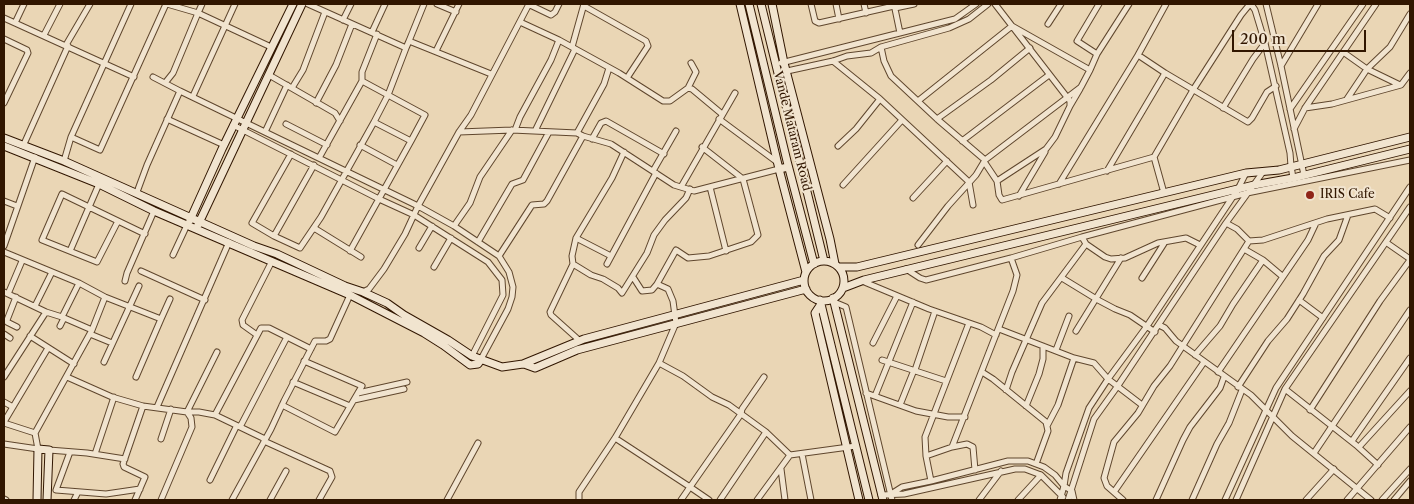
<!DOCTYPE html>
<html>
<head>
<meta charset="utf-8">
<style>
  body { margin:0 }
  #map { position:relative; width:1414px; height:504px; overflow:hidden; background:#ead6b5; font-family:"Libre Caslon Text",serif }
  canvas { display:block }
  .frame { position:absolute; inset:0; border:5px solid #311600; pointer-events:none }
  .scale { position:absolute; left:1232px; top:30px; width:134px; height:22px; box-sizing:border-box; border:2px solid #311600; border-top:0; padding-left:6px; font-size:15px; line-height:18px; white-space:nowrap; color:#311600; -webkit-text-stroke:4px #f1e4cf; paint-order:stroke }
</style>
</head>
<body>
<div id="map">
<canvas width="1414" height="504"></canvas>
<div class="frame"></div>
<div class="scale">200 m</div>
</div>
<script>
const ctx = document.querySelector('canvas').getContext('2d');
ctx.lineJoin = 'round';
function poly(rows) {
  const path = new Path2D();
  for (const r of rows) {
    if (r.length === 3) {
      path.moveTo(r[0] + r[2], r[1]);
      path.arc(r[0], r[1], r[2], 0, 2 * Math.PI);
      continue;
    }
    path.moveTo(r[0], r[1]);
    for (let i = 2; i < r.length; i += 2) path.lineTo(r[i], r[i + 1]);
  }
  return path;
}
function stroke(path, color, width, dash) {
  ctx.strokeStyle = color;
  ctx.lineWidth = width;
  ctx.lineCap = dash ? 'butt' : 'round';
  ctx.setLineDash(dash || []);
  ctx.stroke(path);
}
function write(font, color, halo, rows, align = 'center') {
  ctx.font = font + ' "Libre Caslon Text",serif';
  ctx.lineWidth = 4;
  ctx.setLineDash([]);
  ctx.textBaseline = 'middle';
  ctx.strokeStyle = halo;
  ctx.fillStyle = color;
  for (const [text, x, y, turn = 0] of rows) {
    ctx.save();
    ctx.translate(x, y);
    ctx.rotate((+turn || 0) * Math.PI / 180);
    ctx.textAlign = isNaN(turn) ? turn : align;
    if (halo) ctx.strokeText(text, 0, 0);
    ctx.fillText(text, 0, 0);
    ctx.restore();
  }
}
const street = poly([
  [202,4,198,13,271,47],
  [308,4,406,48,409,41,491,74],
  [437,4,456,12],
  [528,4,551,15,555,12,559,4],
  [811,4,815,21,819,23,894,6],
  [836,4,839,19],
  [864,4,866,13],
  [894,4,900,33],
  [995,4,1070,101,1070,106,1055,137,1046,149,997,181],
  [1099,4,1077,41,1097,54,1129,4],
  [1251,4,1255,10,1265,43,1290,153,1291,166,1293,178],
  [1266,4,1281,66,1304,175],
  [584,6,646,41,648,46,627,78],
  [895,8,914,4],
  [4,18,134,77],
  [343,20,351,4],
  [520,22,559,40,619,73,663,101,670,101,688,88,692,89,722,114],
  [15,23,24,4],
  [1048,24,1061,4],
  [372,32,385,4],
  [44,35,60,4],
  [4,39,27,50,28,53,4,103],
  [409,41,424,4],
  [66,45,90,4],
  [572,47,584,4],
  [881,47,884,61,891,76,937,119,985,160],
  [436,51,459,4],
  [1343,52,1367,69,1400,85],
  [1138,55,1166,4],
  [833,61,880,99,969,182,973,205],
  [781,63,955,19,976,4],
  [1281,66,1318,4],
  [1090,70,1097,54],
  [778,73,833,61,847,56,871,53,881,47,949,28,969,19,988,4],
  [269,75,335,113,340,121],
  [362,81,425,115,411,141],
  [165,83,173,73,198,13,167,4],
  [292,88,303,70,325,12],
  [688,88,696,72,691,63],
  [180,91,418,206,454,226,499,256,509,272,513,287,512,297,508,309,480,361],
  [193,96,235,4],
  [1347,99,1367,69,1390,47,1410,14],
  [918,101,1012,26,1090,70,1081,87,985,160,976,175,948,206,918,245],
  [316,103,336,65,352,24],
  [1070,106,1080,89],
  [1223,108,1253,59,1265,43],
  [1305,108,1332,104,1401,85,1410,73],
  [1290,109,1363,4],
  [167,119,224,145],
  [719,119,777,162],
  [937,119,991,80,1030,48],
  [286,124,327,145],
  [233,125,379,199,414,215,488,262,502,280,503,295,472,356],
  [1294,129,1305,108,1376,4],
  [515,130,520,117,551,60,559,40],
  [535,131,575,49],
  [265,132,287,85],
  [459,132,512,130,577,133,583,136,611,144,674,185,694,191,779,169],
  [577,133,604,84,609,68],
  [71,137,100,150,166,4],
  [592,139,601,123,606,121,664,154],
  [962,141,1049,75],
  [24,144,68,46],
  [360,145,397,165],
  [838,146,856,129,880,99],
  [624,152,612,178,576,238,572,256,573,264,591,275,603,279,618,288,622,293,647,253,654,235,665,220,686,198,690,189],
  [291,154,252,223,274,236,300,248,321,217,374,122,388,95,406,48],
  [319,158,362,81,362,72,377,34],
  [64,161,71,137,131,4],
  [985,163,997,181,999,195,1002,200,1154,157],
  [653,171,676,131],
  [1107,171,1165,73],
  [1059,184,1138,55,1165,73,1248,122,1252,118,1267,92,1276,86],
  [843,185,902,120],
  [681,187,735,93],
  [710,187,726,251],
  [137,192,147,165,180,91,153,77],
  [1164,193,1154,157,1193,90,1241,15,1250,4],
  [1019,196,1045,152],
  [913,198,947,161],
  [4,201,17,206],
  [118,221,97,262,42,240,62,194,145,234],
  [1226,223,1237,229,1249,241,1263,240,1327,219,1375,209,1390,218],
  [454,226,470,203,480,177,512,130],
  [314,228,361,257],
  [274,236,314,165],
  [1082,237,1247,193,1410,160],
  [576,238,611,256],
  [478,242,512,184,523,180,549,132],
  [1387,243,1410,259],
  [4,246,35,157],
  [419,248,432,226],
  [1244,249,1263,260,1282,276],
  [70,251,99,184],
  [350,251,411,141,374,122],
  [4,252,79,283,105,297,161,319,136,377],
  [173,255,187,225],
  [499,256,532,205,544,204,547,201,583,136],
  [573,264,550,312,551,315,580,341],
  [607,264,656,173],
  [434,267,451,238],
  [906,269,920,278,926,280,1011,258],
  [141,271,205,300],
  [633,277,642,291,652,290,657,284],
  [1062,278,1098,300,1115,309,1130,315,1155,332],
  [1142,278,1165,242],
  [125,281,127,273,154,211],
  [862,281,929,309,981,327,996,335],
  [4,292,46,312,62,317,92,330],
  [363,292,369,289,384,269,405,234,418,206,459,132,471,115,529,4],
  [8,294,22,261],
  [16,297,7,320,7,322,17,327],
  [1299,300,1323,318],
  [834,302,846,307,892,500],
  [35,306,52,272],
  [62,317,79,283],
  [161,319,170,299],
  [1159,325,1165,328,1176,341,1251,395,1292,436,1371,500],
  [60,326,64,318],
  [999,329,1074,358,1058,405,1047,426],
  [1076,331,1121,258],
  [4,334,10,338],
  [90,334,112,343],
  [257,335,243,325,242,320,272,261],
  [30,336,74,364],
  [873,343,897,296],
  [1056,350,1069,316],
  [217,352,187,412,199,412,215,415,265,439],
  [1195,355,1220,326,1233,304,1263,260],
  [1074,358,1094,363,1108,379,1142,405],
  [882,360,946,381],
  [104,362,139,286],
  [659,363,683,376,712,397,729,405,766,432,790,455],
  [915,370,935,311],
  [982,372,993,379,1046,422,1048,431,1036,464],
  [1218,372,1308,240,1316,223],
  [4,377,46,312],
  [67,377,112,397,143,406,187,412,191,418,192,427,161,500],
  [293,382,350,406],
  [1238,387,1268,341,1287,319,1303,294,1324,256,1339,240,1348,215],
  [1285,389,1356,445,1378,465],
  [1006,390,1012,372,1042,303,1086,244],
  [358,393,407,382],
  [866,393,916,411,948,417,965,417],
  [875,396,913,302],
  [354,400,404,389],
  [4,402,13,407],
  [282,405,335,432,362,386,304,361],
  [900,405,914,370],
  [1026,406,1039,374,1043,359,1043,346],
  [157,407,229,242],
  [1310,410,1380,301,1410,260],
  [215,415,261,328,269,328,311,349],
  [4,422,48,348],
  [4,423,35,433],
  [240,427,287,337],
  [615,438,690,487,681,500],
  [161,439,171,409],
  [264,441,330,471,332,477,319,500],
  [1352,441,1410,358],
  [4,444,38,449,35,433,92,330,105,297],
  [1359,447,1410,391],
  [49,450,87,453,125,459],
  [70,452,56,490,106,494,140,489],
  [1314,453,1410,310],
  [95,454,114,397],
  [802,454,811,500],
  [926,456,952,447],
  [781,469,785,500],
  [975,470,973,447,967,444,952,447,1013,291,1017,275,1011,258,1082,237,1086,244,1105,257,1111,259,1125,258,1158,243,1186,238,1200,245],
  [210,480,236,427],
  [931,481,926,456,925,437,969,323],
  [1114,492,1204,362],
  [891,494,902,487,931,481,1008,461,1028,461,1044,467,1055,475,1064,486,1072,491,1074,500],
  [881,495,904,494,1015,469,1025,469,1041,475,1063,497],
  [4,499,6,500],
  [74,500,78,492],
  [135,500,145,477,124,467,123,464,143,406],
  [232,500,271,429,284,401,315,341,326,341,330,339,350,295,352,295],
  [270,500,286,471],
  [447,500,478,443],
  [579,500,579,492,615,438,659,363,676,323,673,301,668,289,657,284,676,250,688,258,709,256,751,242,758,235,743,179,702,147],
  [709,500,690,487,741,414,742,409,764,377],
  [720,500,766,432],
  [757,500,790,455,856,446],
  [979,500,1001,471],
  [1018,500,1041,475],
  [1060,500,1064,486,1066,473,1089,408,1108,379,1147,326,1238,189,1246,173],
  [1068,500,1094,419,1117,387,1226,223,1263,172],
  [1123,500,1107,486,1104,478,1114,442,1138,413,1154,386,1170,366,1249,241],
  [1156,500,1183,440,1190,427,1220,388,1224,377],
  [1192,500,1217,444,1229,423,1242,390],
  [1225,500,1276,388,1410,187],
  [1236,500,1285,389,1410,207],
  [1306,500,1334,469],
  [1347,500,1410,427],
  [1382,500,1410,469],
  [1394,500,1410,481]
]);
const secondary = poly([
  [740,4,779,169,788,167],
  [749,4,787,161,814,264],
  [761,4,824,261],
  [772,4,784,63,830,239,835,264],
  [4,138,64,161,254,246,277,254,345,286,363,292,387,303,404,315,448,340,472,356,502,367,523,364,584,339,804,280],
  [4,146,99,184,154,211,350,295,424,333,443,345,470,365,478,364,480,361],
  [779,169,806,272],
  [190,220,222,149,293,4],
  [198,225,302,4],
  [824,281,20],
  [839,267,857,267,1246,173,1279,170,1410,137],
  [843,288,864,280,1254,185,1293,178,1410,149],
  [833,298,883,500],
  [820,300,869,500],
  [821,304,815,313,859,500],
  [524,364,535,368,577,350,806,289],
  [37,500,38,449,49,450,47,500]
]);
stroke(street, '#5f462d', 7);
stroke(secondary, '#311600', 9);
stroke(street, '#f1e4cf', 5);
stroke(secondary, '#f1e4cf', 7);
for (const [x, y, r, color] of [
  [1310,195,5,"#8f2418"]
]) {
  const dot = new Path2D();
  dot.arc(x, y, r, 0, 2 * Math.PI);
  ctx.fillStyle = color;
  ctx.fill(dot);
  stroke(dot, '#f1e4cf', 2);
}
write('12px', '#311600', '#f1e4cf', [
  ["Vande Mataram Road",792,131,76]
]);
write('12px', '#311600', '#f1e4cf', [
  ["IRIS Cafe",1320,195]
], 'left');
</script>
</body>
</html>
